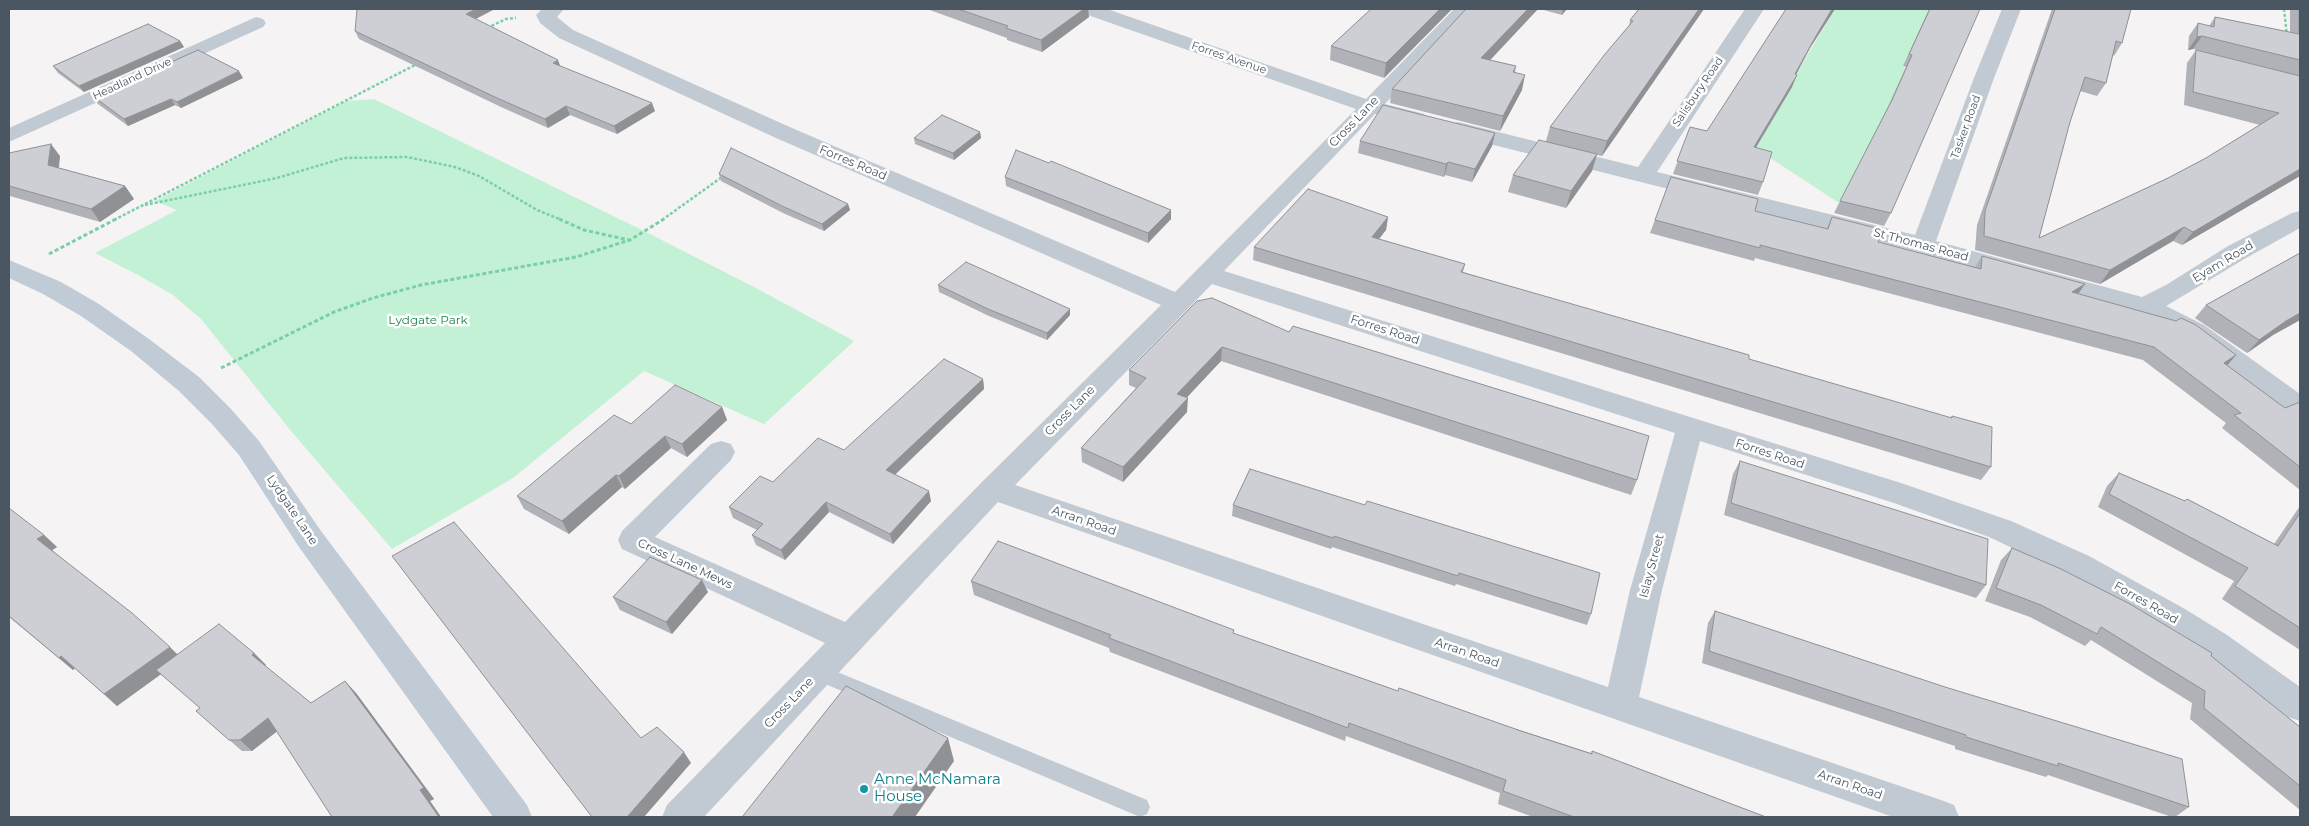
<!DOCTYPE html>
<html>
<head>
<meta charset="utf-8">
<style>
  body { margin:0 }
  #map { position:relative; width:2309px; height:826px; overflow:hidden; background:#f5f3f3; font-family:Montserrat,sans-serif }
  canvas { display:block }
  .frame { position:absolute; inset:0; border:10px solid #4a5661; pointer-events:none }
</style>
</head>
<body>
<div id="map">
<canvas width="2309" height="826"></canvas>
<div class="frame"></div>
</div>
<script>
const ctx = document.querySelector('canvas').getContext('2d');
ctx.lineJoin = 'round';
function paint(path, color) {
  ctx.fillStyle = color;
  ctx.fill(path, 'evenodd');
}
function poly(rows) {
  const path = new Path2D();
  for (const r of rows) {
    path.moveTo(r[0], r[1]);
    for (let i = 2; i < r.length; i += 2) path.lineTo(r[i], r[i + 1]);
  }
  return path;
}
function stroke(path, color, width, dash) {
  ctx.strokeStyle = color;
  ctx.lineWidth = width;
  ctx.lineCap = dash ? 'butt' : 'round';
  ctx.setLineDash(dash || []);
  ctx.stroke(path);
}
function write(font, color, halo, rows, align = 'center') {
  ctx.font = font + ' Montserrat,sans-serif';
  ctx.lineWidth = 5;
  ctx.setLineDash([]);
  ctx.textBaseline = 'middle';
  ctx.strokeStyle = halo;
  ctx.fillStyle = color;
  for (const [text, x, y, turn = 0] of rows) {
    ctx.save();
    ctx.translate(x, y);
    ctx.rotate((+turn || 0) * Math.PI / 180);
    ctx.textAlign = isNaN(turn) ? turn : align;
    if (halo) ctx.strokeText(text, 0, 0);
    ctx.fillText(text, 0, 0);
    ctx.restore();
  }
}
paint(poly([
  [1835,9,1930,9,1903,66,1911,75,1870,147,1865,151,1839,203,1752,146,1768,120,1776,113,1792,87,1791,82],
  [374,99,646,232,754,287,854,341,764,424,644,371,513,478,392,549,291,431,201,319,173,295,138,275,95,253,177,210,155,201,347,101]
]), '#c3f1d5');
stroke(poly([
  [2284,9,2287,36],
  [487,28,506,19,516,18],
  [145,205,277,178,344,158,407,157,455,167,479,176,537,210,562,220],
  [114,220,417,64],
  [662,220,722,177]
]), '#7ad0a6', 2.5, [3, 2]);
stroke(poly([
  [559,219,584,230,629,240],
  [49,254,116,219],
  [221,368,334,312,373,298,421,285,576,257,630,240,664,219]
]), '#7ad0a6', 3, [4, 2.5]);
paint(poly([
  [818,664,1147,800,1150,807,1147,814,1140,817,1133,814,811,678,808,672,811,666,818,664]
]), '#c1cad2');
paint(poly([
  [542,9,564,9,557,17,573,30,792,128,1175,292,1356,109,1082,13,1080,9,1107,9,1366,99,1454,9,1474,9,1385,104,1424,114,1427,119,1424,124,1416,125,1375,114,1224,271,1904,484,2011,521,2089,556,2185,609,2227,635,2300,687,2300,721,2288,717,2205,655,2163,627,2067,574,1989,537,1894,503,1700,441,1662,590,1639,697,1941,800,1954,805,1959,817,1893,817,998,502,704,817,662,817,667,805,825,643,622,549,618,540,622,531,711,444,721,441,731,444,735,452,731,460,655,537,845,622,983,481,1161,305,776,138,559,38,540,23,536,15,542,9],
  [1212,284,1675,433,1630,590,1608,687,1015,485,1212,284],
  [1745,9,1764,9,1657,172,1915,235,1974,78,2002,9,2021,9,1994,78,1936,241,2142,297,2166,285,2228,246,2292,213,2300,211,2300,228,2246,258,2166,306,2204,325,2300,394,2300,418,2290,415,2186,337,2136,312,1919,252,1450,134,1447,129,1450,124,1458,122,1638,167,1745,9],
  [256,17,263,19,266,23,263,27,9,142,9,128,256,17]
]), '#c1cad2');
paint(poly([
  [9,260,61,282,99,304,149,339,199,377,231,409,259,441,321,531,527,805,532,817,493,817,299,547,239,455,211,423,179,391,131,351,81,316,43,294,9,278,9,260]
]), '#c1cbd6');
paint(poly([
  [927,9,1088,9,1089,17,1042,52,1007,40,1007,38],
  [1371,9,1452,9,1384,78,1330,60,1331,46],
  [1466,9,1538,9,1490,60,1516,66,1515,73,1522,90,1500,131,1390,103,1392,89],
  [1540,9,1567,9,1562,15],
  [1639,9,1704,9,1602,156,1597,155,1592,171,1566,208,1508,192,1513,175,1546,141,1550,127,1629,26,1630,20],
  [1786,9,1835,9,1810,48,1796,74,1792,87,1756,148,1763,182,1758,195,1673,174,1690,127,1707,131],
  [1929,9,1891,213,1884,226,1834,213,1887,109,1906,67,1903,66],
  [2052,9,2131,9,2122,43,2114,56,2113,55,2106,83,2097,96,2080,91,2070,122,2039,238,2168,178,2206,158,2260,125,2184,105,2187,63,2196,50,2300,76,2300,176,2182,245,2173,241,2100,284,1975,250,1977,225],
  [2290,9,2300,9,2300,76,2193,49,2188,50,2189,36,2198,23,2209,26,2215,17,2290,32],
  [476,19,560,66,655,111,617,134,570,115,548,128,501,107,359,39,355,31],
  [180,41,184,47,84,92,58,73,53,66],
  [243,78,181,108,175,105,128,126,98,104,94,97],
  [980,132,981,138,954,160,915,144,914,138],
  [1495,133,1492,146,1472,182,1445,175,1444,177,1358,153,1360,141],
  [9,153,60,156,59,168,125,186,134,199,100,222,10,196,9,195],
  [719,174,848,204,850,210,824,231,783,213,721,181],
  [1005,177,1171,210,1171,219,1148,243,1006,186],
  [1671,177,1755,211,1826,229,1832,217,1878,242,1975,267,1982,256,2085,284,2078,294,2236,355,2227,365,2285,408,2300,402,2300,490,2222,428,2226,423,2143,360,1755,258,1754,261,1650,233],
  [1388,217,1386,230,1379,239,1465,264,1463,272,1749,359,1950,418,1952,416,1991,467,1981,480,1253,260,1254,247],
  [2300,253,2300,320,2273,335,2247,353,2195,318,2206,305],
  [938,285,1070,315,1047,340,989,316,939,292],
  [1197,301,1637,480,1631,495,1221,361,1187,397,1187,412,1123,482,1082,462,1081,448,1136,388,1129,385,1129,370],
  [983,379,984,389,895,475,931,501,893,544,829,512,785,560,756,545,752,535,757,530,733,518,729,507,844,450],
  [722,407,727,420,687,457,671,448,625,489,622,487,569,534,524,509,517,496,631,424],
  [1740,461,1986,585,1976,598,1724,515,1733,474],
  [1250,469,1591,614,1587,625,1456,584,1455,586,1332,547,1331,549,1232,516,1233,505],
  [2119,473,2184,501,2187,499,2274,544,2300,506,2300,650,2222,599,2234,581,2098,507,2107,486],
  [44,535,57,547,52,550,177,654,254,653,266,665,265,666,311,703,356,693,434,799,430,801,441,817,332,817,277,731,252,751,242,751,196,711,200,708,161,674,117,706,75,668,73,670,9,617],
  [2012,548,2211,656,2300,727,2300,810,2190,719,2192,703,2091,640,2085,646,2030,617,1985,601,2001,560],
  [971,581,1234,630,1234,634,1398,691,1591,753,1592,751,1766,817,1533,817,1498,804,1500,793,1346,736,1345,741,1110,652,1109,648,974,595],
  [708,592,672,634,620,610,613,597],
  [1715,611,2189,807,2175,817,2172,817,2048,775,2046,777,1955,749,1955,746,1702,663,1708,623]
]), '#b0b2b7');
paint(poly([
  [476,9,495,9,470,22,466,14],
  [1084,9,1088,9,1089,17,1042,52,1041,40],
  [1440,9,1452,9,1384,78,1386,63],
  [1528,9,1538,9,1478,73,1481,58],
  [1563,9,1567,9,1562,15],
  [1699,9,1704,9,1602,156,1607,141],
  [1832,9,1835,9,1810,48,1790,86,1795,74,1816,36],
  [2202,36,2193,49,2188,50,2197,37],
  [180,41,184,47,84,92,79,86],
  [558,60,561,68,553,63],
  [239,71,243,78,181,108,177,102],
  [1525,75,1522,90,1500,131,1503,116],
  [1797,75,1792,87,1748,160,1754,147],
  [171,99,175,105,128,126,124,119],
  [652,103,655,111,617,134,614,126],
  [566,106,570,115,548,128,545,119],
  [980,132,981,138,954,160,953,153],
  [1495,133,1492,146,1472,182,1475,169],
  [51,144,60,156,57,178,48,165],
  [1597,154,1592,171,1566,208,1571,191],
  [1448,162,1445,175,1444,177,1446,164],
  [2300,169,2300,176,2182,245,2193,232],
  [125,186,134,199,100,222,91,209],
  [848,204,850,210,824,231,822,224],
  [1171,210,1171,219,1148,243,1148,233],
  [1388,217,1386,230,1370,250,1372,237],
  [2184,227,2173,241,2100,284,2110,270],
  [2085,284,2076,297,2072,292],
  [1070,309,1070,315,1047,340,1047,333],
  [2300,313,2300,320,2273,335,2247,353,2259,340,2286,321],
  [1222,347,1221,361,1177,408,1177,394],
  [2236,355,2225,368,2224,363],
  [983,379,984,389,888,481,886,470],
  [1188,398,1187,412,1123,482,1123,467],
  [722,407,727,420,687,457,682,444],
  [665,436,671,448,625,489,619,476],
  [616,475,622,487,569,534,562,521],
  [929,491,931,501,893,544,890,534],
  [826,502,829,512,785,560,781,550],
  [44,535,57,547,51,551,37,539],
  [702,580,708,592,672,634,666,622],
  [170,647,182,659,117,706,104,694],
  [254,653,266,665,264,667,252,655],
  [61,656,75,668,73,670,59,658],
  [345,681,356,693,434,799,430,801,441,817,439,817],
  [268,718,280,729,252,751,240,740],
  [948,738,954,761,915,817,892,817],
  [684,752,691,763,644,817,627,817]
]), '#909195');
const building = poly([
  [357,9,476,9,466,14,558,60,553,63,652,103,614,126,566,106,545,119,497,98,355,31,357,9],
  [958,9,1084,9,1041,40,1006,28,1008,26,958,9],
  [1371,9,1440,9,1386,63,1331,46,1371,9],
  [1466,9,1528,9,1481,58,1516,66,1513,72,1525,75,1503,116,1392,89,1466,9],
  [1639,9,1699,9,1607,141,1550,127,1605,54,1633,21,1630,20,1639,9],
  [1786,9,1832,9,1816,36,1795,74,1797,75,1754,147,1772,152,1763,182,1677,161,1690,127,1707,131,1786,9],
  [1930,9,1980,9,1891,213,1840,201,1892,100,1912,55,1909,54,1930,9],
  [2055,9,2131,9,2122,43,2116,41,2106,83,2085,77,2070,122,2039,238,2168,178,2206,158,2279,113,2193,92,2196,50,2300,76,2300,169,2193,232,2184,227,2110,270,1984,236,1985,211,2055,9],
  [2299,9,2300,9,2300,60,2202,36,2197,37,2198,23,2214,27,2215,17,2299,34,2299,9],
  [148,24,180,41,79,86,53,66,148,24],
  [198,50,239,71,177,102,171,99,124,119,94,97,198,50],
  [1383,105,1495,133,1475,169,1448,162,1446,164,1360,141,1383,105],
  [942,115,980,132,953,153,914,138,942,115],
  [1539,140,1597,154,1571,191,1513,175,1539,140],
  [51,144,48,165,125,186,91,209,9,186,9,153,51,144],
  [731,148,848,204,822,224,782,206,719,174,731,148],
  [1016,150,1049,163,1051,161,1171,210,1148,233,1005,177,1016,150],
  [1671,177,1758,199,1755,211,1828,229,1832,217,1884,230,1878,242,1981,269,1982,256,2085,284,2072,292,2176,321,2181,318,2196,325,2236,355,2224,363,2285,408,2300,402,2300,467,2234,415,2241,413,2154,347,1760,245,1760,248,1655,220,1671,177],
  [1308,189,1388,217,1372,237,1465,264,1461,272,1749,355,1749,359,1952,418,1952,416,1992,427,1991,467,1254,247,1308,189],
  [2300,253,2300,313,2286,321,2259,340,2206,305,2300,253],
  [966,262,1070,309,1047,333,988,309,938,285,966,262],
  [1212,298,1289,332,1293,326,1649,436,1637,480,1222,347,1177,394,1188,398,1123,467,1081,448,1146,378,1129,370,1197,301,1212,298],
  [944,359,983,379,886,470,929,491,890,534,826,502,781,550,752,535,763,524,729,507,760,476,773,482,818,438,844,450,944,359],
  [675,385,722,407,682,444,665,436,619,476,616,475,562,521,517,496,614,415,631,424,675,385],
  [1740,461,1988,539,1986,585,1731,503,1740,461],
  [1250,469,1365,505,1367,501,1600,573,1591,614,1459,573,1458,576,1334,536,1333,538,1233,505,1250,469],
  [2119,473,2185,501,2187,499,2278,546,2300,513,2300,628,2235,586,2248,568,2109,494,2119,473],
  [9,508,44,535,37,539,132,613,170,647,104,694,61,656,59,658,9,616,9,508],
  [454,522,641,738,657,727,684,752,627,817,592,817,392,556,454,522],
  [998,541,1234,630,1233,633,1398,691,1399,688,1521,731,1592,754,1592,751,1766,817,1574,817,1503,791,1506,780,1349,723,1348,728,1109,638,1111,635,971,581,998,541],
  [2012,548,2061,569,2130,604,2212,653,2211,656,2300,727,2300,786,2204,708,2205,691,2101,627,2097,634,2041,605,1996,588,2012,548],
  [650,557,702,580,666,622,613,597,650,557],
  [1715,611,1945,687,2182,759,2189,807,2058,763,2058,766,1966,737,1966,735,1709,651,1715,611],
  [219,624,254,653,252,655,311,703,345,681,424,788,420,790,439,817,332,817,268,718,240,740,229,740,196,711,200,708,156,670,219,624],
  [846,686,948,738,892,817,742,817,846,686]
]);
paint(building, '#cdcfd5');
stroke(building, '#909195', 1);
for (const [x, y, r, color] of [
  [864,789,5,"#0f9aa8"]
]) {
  const dot = new Path2D();
  dot.arc(x, y, r, 0, 2 * Math.PI);
  ctx.fillStyle = color;
  ctx.fill(dot);
  stroke(dot, '#fff', 2);
}
write('11px', '#4a5661', '#fff', [
  ["Forres Avenue",1229,58,19],
  ["Headland Drive",132,79,-25],
  ["Salisbury Road",1698,92,-56],
  ["Tasker Road",1966,127,-70]
]);
write('12px', '#4a5661', '#fff', [
  ["Cross Lane",1354,122,-46],
  ["Forres Road",853,163,23],
  ["St Thomas Road",1921,245,15],
  ["Eyam Road",2223,262,-31],
  ["Forres Road",1385,330,18],
  ["Cross Lane",1070,411,-45],
  ["Forres Road",1770,454,18],
  ["Lydgate Lane",292,510,56],
  ["Arran Road",1084,521,19],
  ["Cross Lane Mews",685,564,25],
  ["Islay Street",1652,566,-75],
  ["Forres Road",2146,603,30],
  ["Arran Road",1467,653,19],
  ["Cross Lane",789,703,-46],
  ["Arran Road",1850,785,19]
]);
write('12px', '#17864f', '#fff', [
  ["Lydgate Park",428,320]
]);
write('15px', '#0d838f', '#fff', [
  ["Anne McNamara",874,780],
  ["House",874,797]
], 'left');
</script>
</body>
</html>
